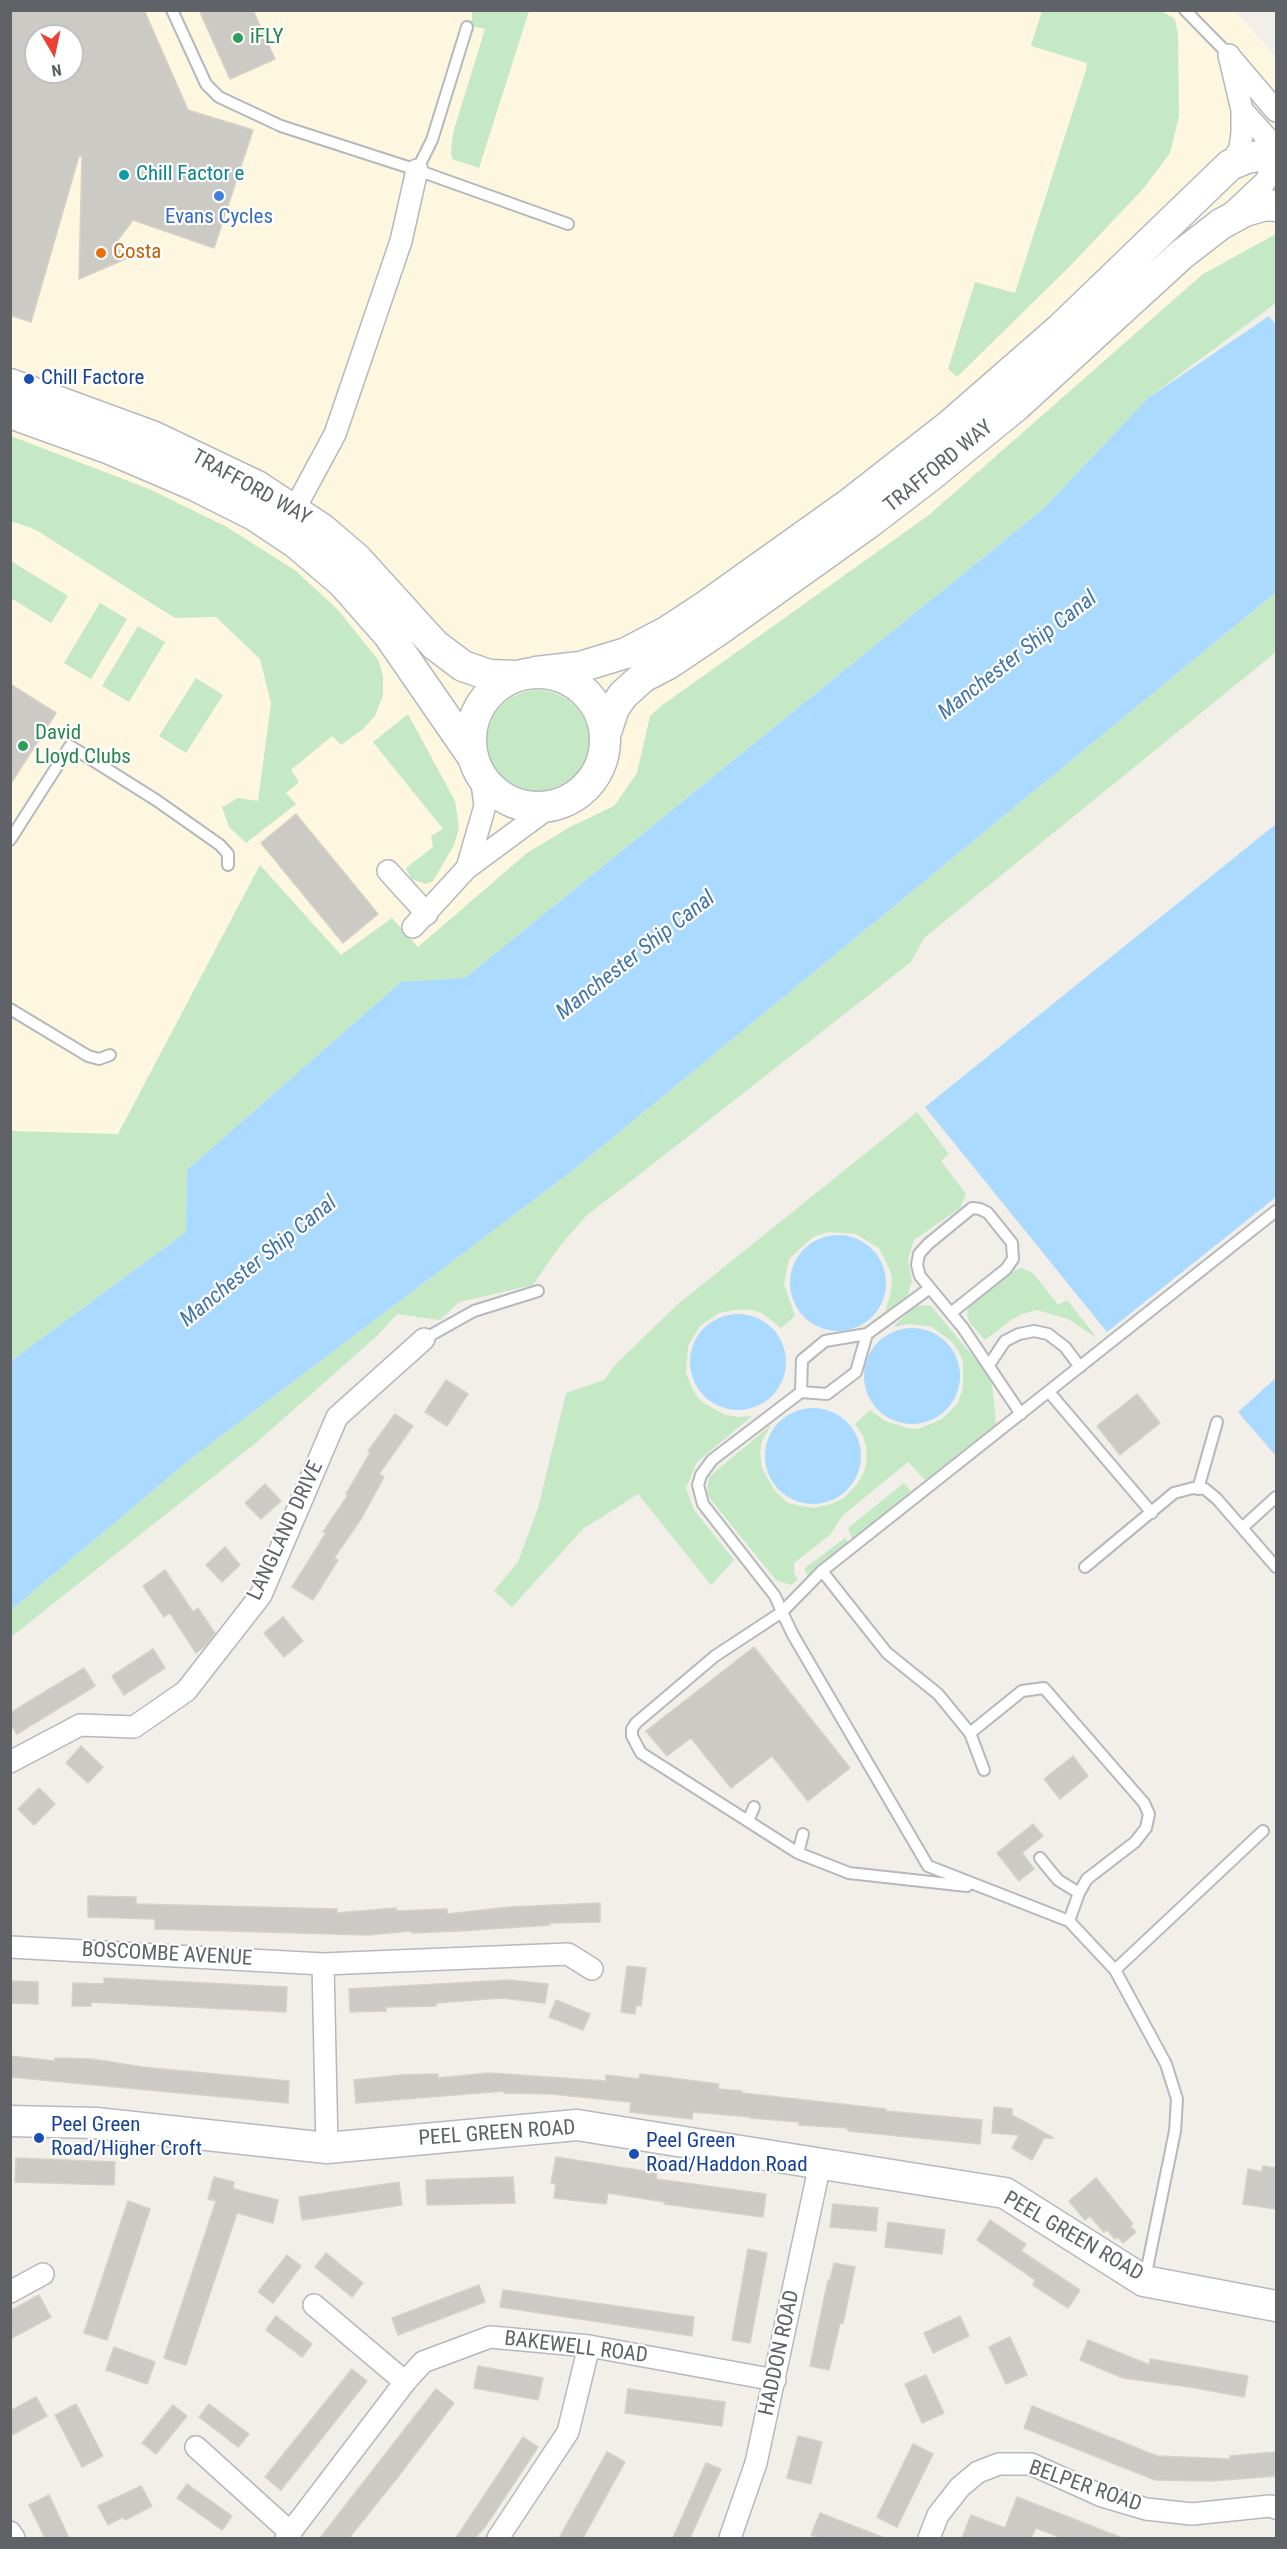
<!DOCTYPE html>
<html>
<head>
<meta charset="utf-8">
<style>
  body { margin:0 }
  #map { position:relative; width:1287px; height:2549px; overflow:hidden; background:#f1efe8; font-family:"Roboto Condensed",sans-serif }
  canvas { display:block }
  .frame { position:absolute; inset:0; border:12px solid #5f6368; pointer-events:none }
  .north { position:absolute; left:24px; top:24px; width:60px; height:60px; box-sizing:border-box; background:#fff; border:2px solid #bfc1c3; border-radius:50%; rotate:171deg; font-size:16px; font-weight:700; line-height:24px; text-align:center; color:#5f6368 }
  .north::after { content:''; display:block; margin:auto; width:21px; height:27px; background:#ea4335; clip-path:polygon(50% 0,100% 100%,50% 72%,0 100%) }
</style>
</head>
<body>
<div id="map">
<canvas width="1287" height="2549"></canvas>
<div class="frame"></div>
<div class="north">N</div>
</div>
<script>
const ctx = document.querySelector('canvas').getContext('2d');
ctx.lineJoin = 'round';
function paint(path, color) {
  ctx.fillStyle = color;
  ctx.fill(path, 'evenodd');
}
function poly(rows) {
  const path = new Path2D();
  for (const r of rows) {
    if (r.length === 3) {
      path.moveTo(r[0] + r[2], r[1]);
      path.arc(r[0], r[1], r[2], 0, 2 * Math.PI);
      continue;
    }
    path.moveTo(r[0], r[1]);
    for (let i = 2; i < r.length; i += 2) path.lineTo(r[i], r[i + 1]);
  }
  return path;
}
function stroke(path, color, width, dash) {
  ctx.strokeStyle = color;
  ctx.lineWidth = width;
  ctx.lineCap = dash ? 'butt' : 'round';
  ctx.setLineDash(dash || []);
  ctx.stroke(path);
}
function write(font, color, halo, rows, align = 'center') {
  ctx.font = font + ' "Roboto Condensed",sans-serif';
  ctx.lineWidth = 4.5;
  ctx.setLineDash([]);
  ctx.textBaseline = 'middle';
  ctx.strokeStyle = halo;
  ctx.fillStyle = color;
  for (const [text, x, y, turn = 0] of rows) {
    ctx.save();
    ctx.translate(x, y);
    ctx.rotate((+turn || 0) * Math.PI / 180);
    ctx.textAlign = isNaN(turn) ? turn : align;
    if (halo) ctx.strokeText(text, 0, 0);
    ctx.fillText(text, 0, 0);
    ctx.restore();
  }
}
paint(poly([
  [1234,10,1276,57,1276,303,1148,398,1043,509,465,978,10,1357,10,11],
  [36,36,72,36,72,72,36,72]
]), '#fef7e0');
paint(poly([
  [472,11,529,11,479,168,452,159,451,152,453,133,485,29,472,26],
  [1042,11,1162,11,1175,19,1178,34,1179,116,1170,153,1143,189,1070,266,957,377,948,369,975,282,1015,293,1086,70,1087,63,1031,46],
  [1276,234,1276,303,1148,398,1043,509,465,978,400,983,187,1170,186,1232,11,1361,11,1131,118,1134,260,865,341,955,392,918,418,947,527,853,570,827,614,806,637,773,650,716,661,706,929,515,1203,274],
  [11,436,149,489,225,526,296,571,338,610,379,661,383,677,383,695,375,716,363,729,341,745,332,736,291,770,299,782,286,793,296,804,246,843,229,827,222,807,238,798,258,801,271,703,260,659,216,617,175,618,36,530,11,521],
  [11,561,68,596,51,623,11,598],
  [1276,592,1276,652,924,938,911,962,585,1217,559,1247,533,1285,459,1302,440,1320,397,1314,378,1335,257,1442,11,1637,11,1610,188,1461,572,1171],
  [100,603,127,619,91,679,64,663],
  [138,626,165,642,129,702,102,686],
  [196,678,223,695,186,753,159,736],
  [538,741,51],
  [408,714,455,801,459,828,454,845,433,881,426,884,411,879,406,868,433,847,431,836,443,829,373,742],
  [917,1112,949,1154,941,1161,966,1194,960,1208,914,1240,908,1259,912,1281,908,1295,885,1312,891,1292,892,1279,890,1270,879,1248,856,1234,828,1232,813,1237,789,1259,784,1284,795,1316,781,1328,762,1313,751,1310,734,1310,719,1313,700,1326,688,1346,686,1373,694,1392,702,1402,725,1415,738,1417,752,1416,697,1462,686,1488,694,1510,734,1560,711,1585,638,1494,583,1529,512,1607,494,1591,518,1562,538,1508,566,1393,604,1380,615,1365,678,1304],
  [1021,1268,1033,1273,1058,1305,1067,1300,1097,1338,1068,1319,1037,1310,1022,1314,1011,1320,985,1340,970,1323,967,1314,969,1305,1015,1270],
  [923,1305,931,1306,986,1372,992,1384,996,1424,925,1480,908,1462,842,1516,830,1535,794,1563,794,1573,798,1580,791,1585,776,1580,711,1500,707,1493,709,1477,771,1425,762,1441,760,1453,762,1469,776,1492,788,1503,802,1506,814,1508,831,1504,844,1498,858,1483,864,1472,867,1459,866,1446,863,1436,855,1424,870,1410,885,1421,907,1428,919,1429,942,1419,958,1403,963,1388,963,1362,959,1352,951,1341,932,1327,909,1324,893,1327,913,1308],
  [904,1483,911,1491,852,1539,848,1528],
  [845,1538,848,1542,808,1575,804,1569]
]), '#c5e8c5');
paint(poly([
  [1269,316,1276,325,1276,592,572,1171,188,1461,11,1610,11,1361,186,1232,187,1170,401,982,465,978,1043,509,1148,398],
  [1276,824,1276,1197,1107,1332,925,1107],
  [838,1283,48],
  [738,1362,48],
  [912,1376,48],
  [1276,1378,1276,1456,1238,1412],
  [813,1456,48]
]), '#aadaff');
const building = poly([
  [10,10,144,10,188,110,253,130,214,248,133,220,114,245,128,258,79,279,82,156,79,156,31,322,10,315,10,10],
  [36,36,72,36,72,72,36,72,36,36],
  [199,10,253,10,275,59,230,79,199,10],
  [10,684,56,713,10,785,10,684],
  [296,814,378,914,343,943,261,843,296,814],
  [446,1380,468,1394,447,1426,425,1412,446,1380],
  [1137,1394,1160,1423,1120,1455,1097,1426,1137,1394],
  [395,1414,413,1426,379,1474,384,1477,361,1519,334,1558,338,1560,313,1600,292,1587,326,1533,323,1532,348,1495,346,1494,370,1453,368,1451,395,1414],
  [265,1484,281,1501,261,1519,245,1503,265,1484],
  [225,1547,240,1565,222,1582,206,1565,225,1547],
  [165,1570,193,1612,198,1608,215,1633,204,1647,196,1653,170,1613,164,1617,143,1586,165,1570],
  [283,1617,303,1641,284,1657,264,1633,283,1617],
  [754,1647,850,1768,808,1801,772,1756,731,1788,691,1738,667,1756,646,1731,754,1647],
  [153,1649,165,1668,124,1695,112,1676,153,1649],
  [84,1668,95,1686,17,1734,10,1724,10,1713,84,1668],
  [81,1746,103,1767,88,1783,66,1763,81,1746],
  [1073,1756,1088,1776,1060,1799,1044,1779,1073,1756],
  [39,1788,55,1804,34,1825,18,1809,39,1788],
  [1033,1824,1043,1836,1022,1853,1034,1869,1019,1881,997,1853,1033,1824],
  [88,1896,136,1897,136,1904,337,1909,337,1913,396,1908,396,1911,447,1909,447,1914,510,1907,600,1903,600,1922,550,1923,550,1925,460,1931,412,1933,411,1931,368,1935,155,1929,155,1919,88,1917,88,1896],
  [627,1966,646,1968,641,2006,636,2005,635,2014,621,2012,627,1966],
  [104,1978,287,1987,286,2012,91,2002,91,2006,72,2006,73,1983,104,1984,104,1978],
  [508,1980,548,1984,545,2003,502,1998,436,2003,436,2006,386,2007,386,2011,350,2012,349,1989,508,1980],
  [10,1981,38,1982,38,2004,10,2003,10,1981],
  [556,2000,590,2014,583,2030,549,2017,556,2000],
  [10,2056,55,2061,55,2058,92,2059,142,2067,289,2081,288,2103,10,2077,10,2056],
  [489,2073,606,2081,606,2075,639,2079,640,2074,719,2084,718,2089,742,2091,742,2093,886,2109,886,2111,982,2120,980,2144,848,2131,848,2128,799,2125,799,2122,751,2118,751,2117,693,2112,692,2119,630,2112,631,2102,551,2094,504,2093,504,2091,356,2103,354,2080,402,2075,438,2074,438,2078,489,2073],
  [994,2107,1012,2109,1012,2115,1054,2138,1044,2138,1032,2160,1012,2148,1019,2135,992,2133,994,2107],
  [556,2157,657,2173,656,2179,766,2194,763,2217,664,2204,665,2202,608,2193,606,2204,554,2198,556,2184,551,2183,556,2157],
  [16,2158,115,2162,114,2185,15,2182,16,2158],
  [1263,2166,1276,2168,1276,2209,1243,2204,1248,2169,1262,2172,1263,2166],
  [214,2177,234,2182,233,2188,241,2191,278,2200,273,2223,237,2213,186,2365,164,2358,216,2201,208,2199,214,2177],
  [513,2177,515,2203,427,2205,426,2180,513,2177],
  [1096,2178,1133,2224,1130,2226,1136,2232,1123,2243,1118,2237,1115,2239,1107,2230,1104,2232,1090,2216,1085,2220,1069,2201,1096,2178],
  [399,2182,402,2205,302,2220,299,2197,399,2182],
  [128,2201,150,2209,107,2340,84,2333,128,2201],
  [833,2204,878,2208,876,2231,830,2227,833,2204],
  [990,2220,1026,2244,1021,2251,1080,2290,1068,2308,1033,2285,1035,2280,977,2240,990,2220],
  [888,2222,945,2230,942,2254,885,2247,888,2222],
  [748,2249,767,2253,750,2343,732,2340,748,2249],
  [326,2253,363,2283,352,2297,315,2267,326,2253],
  [287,2255,301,2266,273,2303,258,2292,287,2255],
  [834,2263,855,2267,843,2323,840,2323,829,2370,810,2366,828,2280,830,2280,834,2263],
  [479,2285,485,2302,398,2335,392,2318,479,2285],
  [503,2290,694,2317,692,2336,500,2307,503,2290],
  [39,2295,51,2317,10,2339,10,2311,39,2295],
  [276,2316,312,2344,302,2357,266,2330,276,2316],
  [960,2316,969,2336,933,2353,924,2333,960,2316],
  [1010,2337,1027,2375,1006,2384,989,2347,1010,2337],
  [1088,2340,1150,2365,1150,2359,1248,2376,1244,2397,1190,2387,1123,2378,1080,2360,1088,2340],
  [114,2347,155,2362,147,2384,106,2370,114,2347],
  [478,2366,543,2378,538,2400,474,2388,478,2366],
  [352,2369,367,2381,281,2490,265,2477,352,2369],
  [926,2375,944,2413,922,2423,905,2384,926,2375],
  [436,2389,454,2403,394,2482,349,2538,320,2538,436,2389],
  [628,2389,725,2402,722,2426,625,2413,628,2389],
  [36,2397,47,2416,10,2436,10,2411,36,2397],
  [76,2404,103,2456,82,2467,55,2415,76,2404],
  [209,2404,249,2434,238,2447,199,2417,209,2404],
  [173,2405,187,2416,156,2454,142,2443,173,2405],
  [1032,2406,1157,2456,1230,2459,1230,2456,1276,2452,1276,2476,1212,2481,1155,2480,1024,2428,1032,2406],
  [798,2436,822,2442,811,2484,787,2478,798,2436],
  [523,2437,538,2447,485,2527,475,2538,456,2538,523,2437],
  [913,2444,933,2454,897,2527,877,2517,913,2444],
  [607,2452,625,2462,583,2538,559,2538,607,2452],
  [706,2463,721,2469,690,2538,673,2538,706,2463],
  [187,2484,232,2516,222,2530,177,2498,187,2484],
  [141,2486,152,2506,125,2520,123,2517,108,2525,98,2506,141,2486],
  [49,2495,69,2538,45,2538,29,2505,49,2495],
  [1017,2497,1120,2537,1120,2538,1062,2538,1036,2528,1031,2538,962,2538,971,2515,1005,2528,1017,2497],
  [820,2513,882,2537,882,2538,821,2538,811,2535,820,2513]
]);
paint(building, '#cccac5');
stroke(building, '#d6d1c6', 1.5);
const lane = poly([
  [172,10,206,84,219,97,281,126,417,170,568,224],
  [1185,10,1229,55],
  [417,170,432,140,467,27],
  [10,840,70,746,156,800,220,845,228,854,228,865],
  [10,1009,88,1056,99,1059,110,1055],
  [951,1313,1006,1269,1013,1259,1012,1243,988,1213,980,1209,972,1208,928,1244,919,1254,917,1265,920,1276,963,1328,1021,1414],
  [867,1334,856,1372,827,1394,801,1392,712,1460,701,1475,698,1485,703,1504,775,1596,782,1612,715,1656,636,1723,632,1729,632,1736,641,1753,798,1853,849,1873,967,1886],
  [424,1339,474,1311,538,1291],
  [989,1365,1005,1341,1019,1334,1034,1331,1048,1334,1065,1347,1080,1367],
  [801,1392,802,1360,825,1341,867,1334,930,1288],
  [1049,1392,1152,1513],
  [1198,1489,1217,1422],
  [1242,1528,1276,1497],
  [1085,1567,1174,1493,1193,1488,1205,1489,1217,1499,1276,1567],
  [822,1571,887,1653,938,1694,970,1733,984,1770],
  [970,1733,1022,1691,1044,1688,1144,1803,1149,1814,1146,1828,1135,1842,1087,1879,1079,1893,1069,1921],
  [748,1821,754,1807],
  [798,1853,803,1834],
  [1040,1858,1058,1880,1079,1893],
  [1115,1970,1263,1831],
  [1145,2278,1175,2131,1177,2099,1166,2064,1115,1970,1069,1921,928,1866,793,1635,782,1612,822,1571,1276,1211]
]);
const street = poly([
  [1229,55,1242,110,1242,133,1240,148,1230,165],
  [1231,58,1276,111],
  [1242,110,1276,148],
  [1232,213,1265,182,1276,161],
  [294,510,335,434,401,241,417,170],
  [467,868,485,806,481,775],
  [388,871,427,914],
  [413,927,467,868,551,806],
  [10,1762,80,1725,134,1727,186,1691,261,1595,337,1417,424,1339],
  [10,1947,323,1964,568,1954,592,1969],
  [323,1964,327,2148],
  [10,2292,43,2274],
  [314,2305,405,2382],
  [196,2447,291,2533],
  [10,2532,14,2538],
  [286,2538,405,2382,423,2362,490,2337,589,2346,775,2380],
  [498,2538,568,2432,589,2346],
  [730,2538,756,2463,820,2164],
  [929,2538,938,2515,960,2487,978,2472,999,2464,1031,2464,1102,2496,1146,2509,1192,2514,1270,2506,1276,2508]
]);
const secondary = poly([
  [10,384,152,436,257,486,322,529,357,559,435,645,463,666,489,675,516,676],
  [10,413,110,449,194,485,254,515,296,543,343,583,388,634,473,757],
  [536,672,580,667,626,653,668,631,706,606,849,504,950,425,1060,329,1230,165,1247,158,1276,153],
  [538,740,67],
  [606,732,614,708,623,695,643,677,668,664,720,629,870,522,930,476,1016,406,1181,255,1221,224,1245,211,1266,205,1276,206],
  [10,2121,96,2123,327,2148,577,2125,1005,2193,1144,2281,1276,2306]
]);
stroke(lane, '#b5b8bc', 14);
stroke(street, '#b5b8bc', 24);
stroke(secondary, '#b6babf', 33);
stroke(lane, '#fff', 10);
stroke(street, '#fff', 21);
stroke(secondary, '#fff', 30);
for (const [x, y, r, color] of [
  [238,38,6,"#2e9e5b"],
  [124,175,6,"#0f9aa8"],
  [219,196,6,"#3f7fe0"],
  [101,253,6,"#e8710a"],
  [29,379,6,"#1a4fb4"],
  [23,746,6,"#2e9e5b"],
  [39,2138,6,"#1a4fb4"],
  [634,2154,6,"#1a4fb4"]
]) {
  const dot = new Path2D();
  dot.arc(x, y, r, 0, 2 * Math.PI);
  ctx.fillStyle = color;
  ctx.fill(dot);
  stroke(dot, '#fff', 2);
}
write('21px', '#27864d', '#fff', [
  ["iFLY",250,38],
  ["David",35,734],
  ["Lloyd Clubs",35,758]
], 'left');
write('21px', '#0d838f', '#fff', [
  ["Chill Factor e",136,175]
], 'left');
write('21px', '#366cbe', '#fff', [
  ["Evans Cycles",219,218]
]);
write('21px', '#c56008', '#fff', [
  ["Costa",113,253]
], 'left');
write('21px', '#164399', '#fff', [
  ["Chill Factore",41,379],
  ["Peel Green",51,2126],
  ["Road/Higher Croft",51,2150],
  ["Peel Green",646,2142],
  ["Road/Haddon Road",646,2166]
], 'left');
write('21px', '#5f6368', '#fff', [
  ["TRAFFORD WAY",939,467,-39],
  ["TRAFFORD WAY",251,488,29],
  ["LANGLAND DRIVE",286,1531,-65],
  ["BOSCOMBE AVENUE",167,1955,3],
  ["PEEL GREEN ROAD",497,2134,-4],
  ["PEEL GREEN ROAD",1073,2237,30],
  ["BAKEWELL ROAD",576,2348,7],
  ["HADDON ROAD",780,2353,-78],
  ["BELPER ROAD",1085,2487,19]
]);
write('italic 22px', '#4174aa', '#fff', [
  ["Manchester Ship Canal",1018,656,-38],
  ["Manchester Ship Canal",636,956,-38],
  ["Manchester Ship Canal",259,1262,-39]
]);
</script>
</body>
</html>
